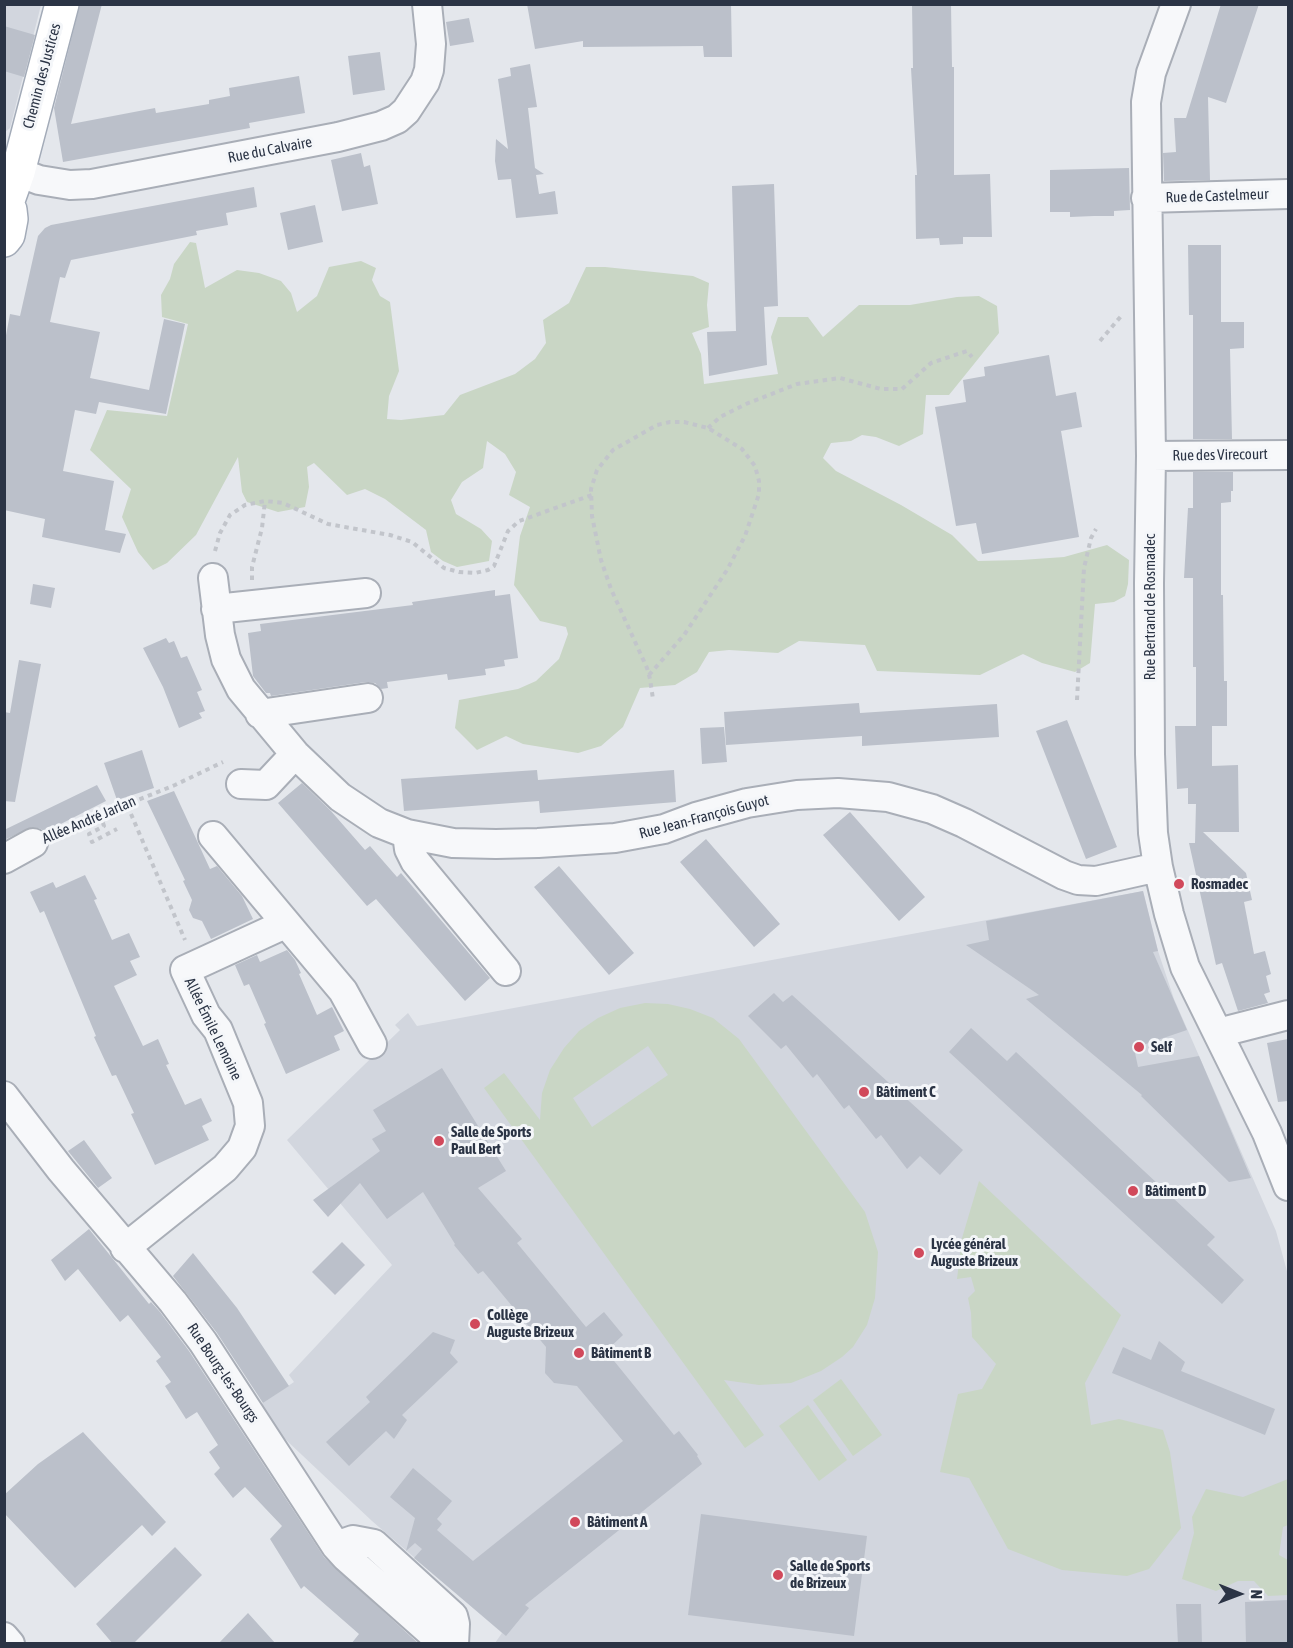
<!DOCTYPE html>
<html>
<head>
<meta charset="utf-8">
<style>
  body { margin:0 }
  #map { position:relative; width:1293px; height:1648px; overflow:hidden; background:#e4e7ec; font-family:"Asap Condensed",sans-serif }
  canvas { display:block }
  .frame { position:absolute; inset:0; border:6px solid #2b3445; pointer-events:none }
  .north { position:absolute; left:1209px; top:1564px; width:60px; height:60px; -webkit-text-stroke:4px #f4f6f9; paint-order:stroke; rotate:91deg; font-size:16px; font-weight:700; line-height:24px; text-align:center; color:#2b3445 }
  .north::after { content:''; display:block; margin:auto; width:21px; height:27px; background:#2b3445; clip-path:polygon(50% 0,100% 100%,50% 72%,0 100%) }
</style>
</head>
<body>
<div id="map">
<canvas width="1293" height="1648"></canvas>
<div class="frame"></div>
<div class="north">N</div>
</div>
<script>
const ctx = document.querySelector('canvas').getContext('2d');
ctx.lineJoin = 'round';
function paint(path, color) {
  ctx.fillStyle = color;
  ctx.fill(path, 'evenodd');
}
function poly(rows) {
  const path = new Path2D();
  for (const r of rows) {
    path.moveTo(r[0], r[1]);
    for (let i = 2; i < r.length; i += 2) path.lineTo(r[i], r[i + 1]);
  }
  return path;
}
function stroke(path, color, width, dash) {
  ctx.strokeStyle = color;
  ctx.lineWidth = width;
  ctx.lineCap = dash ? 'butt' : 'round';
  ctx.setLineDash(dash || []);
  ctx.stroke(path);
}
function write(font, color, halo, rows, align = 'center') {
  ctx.font = font + ' "Asap Condensed",sans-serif';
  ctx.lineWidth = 6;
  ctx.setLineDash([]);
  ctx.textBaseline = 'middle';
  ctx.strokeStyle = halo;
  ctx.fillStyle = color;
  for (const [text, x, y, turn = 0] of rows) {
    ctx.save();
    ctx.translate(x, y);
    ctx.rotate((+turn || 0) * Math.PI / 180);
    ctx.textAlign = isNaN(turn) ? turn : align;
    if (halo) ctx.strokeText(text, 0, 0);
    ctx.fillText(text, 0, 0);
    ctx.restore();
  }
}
paint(poly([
  [5,5,41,5,10,128,5,132],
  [1143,891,1158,951,1174,999,1276,1231,1288,1275,1288,1643,495,1643,502,1633,372,1521,285,1439,260,1405,294,1382,289,1375,392,1265,287,1140,400,1030,395,1025,408,1013,417,1026]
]), '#d2d6de');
paint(poly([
  [190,242,196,243,205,288,237,270,259,273,281,281,291,293,297,312,317,296,329,267,361,261,376,268,372,280,380,296,390,302,399,371,389,396,387,419,401,420,444,415,460,395,515,374,535,359,546,343,543,320,569,303,586,267,605,267,693,276,709,283,707,305,709,327,692,333,701,354,704,384,778,374,771,337,778,317,808,317,823,337,859,305,910,305,957,297,979,296,997,306,999,333,949,395,926,395,923,434,899,446,876,437,862,435,851,441,831,443,823,458,836,471,901,505,952,535,978,561,1021,560,1064,557,1107,545,1129,560,1128,584,1125,596,1114,602,1095,604,1090,663,1075,672,1042,663,1023,654,980,675,877,671,865,645,799,641,778,653,729,650,709,652,697,672,675,685,640,688,623,727,601,746,578,753,523,744,506,736,477,750,455,728,459,700,518,689,536,681,559,659,568,634,566,627,540,621,514,585,520,536,530,507,509,495,516,472,505,454,487,441,483,468,462,482,451,500,456,514,481,529,492,541,489,561,457,567,443,561,431,552,426,530,385,499,365,489,347,495,314,463,307,467,309,487,305,507,278,512,247,502,242,492,238,457,196,535,167,563,153,570,138,552,122,517,131,489,90,450,107,410,167,416,188,324,162,317,161,295,170,279,174,264],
  [645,1003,668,1004,690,1009,713,1018,739,1039,865,1212,878,1252,875,1298,867,1325,853,1347,842,1357,821,1371,791,1383,759,1385,724,1380,764,1435,745,1448,484,1088,504,1073,540,1120,542,1093,550,1070,564,1048,579,1031,598,1018,620,1008],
  [648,1046,668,1075,592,1127,573,1098],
  [979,1181,1121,1315,1085,1383,1091,1425,1119,1419,1163,1430,1170,1452,1181,1528,1149,1569,1127,1576,1062,1570,1008,1549,969,1478,940,1472,958,1394,982,1389,996,1364,972,1337,971,1313,968,1298,975,1291,971,1277,957,1279,962,1238],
  [841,1379,882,1435,853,1456,813,1400],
  [808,1405,847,1460,819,1481,779,1426],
  [1288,1479,1288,1525,1283,1527,1279,1555,1288,1560,1288,1595,1268,1596,1254,1581,1238,1581,1216,1591,1182,1579,1194,1533,1192,1517,1206,1489,1243,1497]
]), '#c9d6c5');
paint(poly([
  [80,4,102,4,71,124,155,108,156,113,209,104,209,100,230,96,229,88,299,76,305,113,249,123,250,128,63,162,54,108],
  [527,4,731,4,732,57,704,57,703,46,583,47,583,41,535,49],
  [912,4,951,4,952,67,954,67,954,175,990,174,992,237,963,237,963,244,940,245,939,238,916,239,915,175,917,175,911,68,913,68],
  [1221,4,1259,4,1226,103,1208,97,1210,180,1164,181,1163,153,1176,152,1174,118,1186,118],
  [469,18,474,42,450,46,446,22],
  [4,26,35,35,24,77,4,71],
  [380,52,385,90,353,95,348,56],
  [530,64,537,107,528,108,535,168,544,174,536,175,539,194,555,191,558,214,516,218,511,179,498,180,495,161,496,139,508,149,498,79,511,76,510,68],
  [361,153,364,167,370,165,378,204,342,211,331,160],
  [1129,168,1130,210,1114,211,1114,216,1094,216,1070,217,1070,212,1050,212,1050,170],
  [774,184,778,306,764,307,767,365,709,376,707,332,736,331,732,186],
  [254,187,257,207,226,213,228,225,196,231,197,235,71,260,65,278,60,277,50,322,100,332,90,378,149,390,164,319,185,324,166,414,99,402,96,414,75,410,63,471,114,481,105,530,126,534,120,553,42,537,45,519,4,510,4,346,10,314,20,316,38,236,45,228,51,225],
  [315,205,323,242,288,250,280,213],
  [1188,245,1221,245,1221,322,1244,322,1244,348,1230,349,1232,439,1193,439,1193,315,1189,315],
  [1049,355,1056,396,1076,392,1082,427,1061,431,1079,537,982,554,976,523,956,526,935,407,966,402,963,380,985,376,984,367],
  [1193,472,1233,472,1233,491,1231,491,1231,502,1221,503,1221,595,1223,595,1224,681,1227,681,1227,726,1212,726,1212,766,1238,765,1239,832,1203,832,1246,873,1252,900,1244,902,1254,954,1265,951,1271,974,1266,976,1270,992,1264,994,1268,1003,1238,1011,1222,963,1216,965,1189,843,1195,843,1196,804,1188,804,1188,788,1177,789,1175,726,1196,726,1196,667,1193,667,1193,578,1184,578,1188,508,1193,508],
  [33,584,55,588,51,608,30,604],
  [495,590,495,596,510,594,518,658,504,660,505,666,485,669,486,675,448,680,447,674,387,682,388,688,381,689,375,683,366,682,271,696,270,693,266,693,253,676,248,633,261,631,260,624,413,605,412,602],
  [166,638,169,643,174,641,181,658,187,656,202,690,197,692,205,711,199,713,202,718,179,728,163,687,143,648],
  [19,660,41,664,15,802,4,801,4,712,10,713],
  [859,703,860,713,997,704,999,737,862,746,862,736,726,745,724,712],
  [1067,720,1117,847,1086,859,1036,731],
  [724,727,727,762,702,764,700,728],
  [142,750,154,788,117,800,104,763],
  [537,770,538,780,674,770,676,802,540,813,539,801,404,811,401,779],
  [302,783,331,811,365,850,370,846,397,877,401,873,490,978,465,1001,376,899,367,906,278,803],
  [97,785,106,801,45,832,41,829,33,827,4,840,4,830],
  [174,791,210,869,217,866,242,896,253,919,211,939,202,921,193,918,189,910,192,900,183,881,185,880,147,801],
  [850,812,925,897,899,921,823,835],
  [706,839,780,924,754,947,680,862],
  [559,866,634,953,609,975,534,887],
  [85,875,97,899,94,900,112,940,129,933,140,957,130,961,137,975,114,986,143,1046,158,1039,169,1064,166,1065,185,1105,201,1098,212,1121,202,1126,209,1140,155,1165,131,1114,134,1113,116,1075,112,1076,94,1037,96,1036,44,911,40,913,30,892,53,882,56,888],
  [1143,891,1158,951,1153,952,1187,1030,1134,1048,1138,1067,1199,1056,1251,1178,1229,1182,1141,1096,1142,1095,1026,999,1039,995,966,945,989,940,986,921],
  [287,950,295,960,301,973,299,974,317,1015,332,1007,344,1031,334,1036,340,1050,286,1074,264,1024,266,1023,249,984,244,986,235,965,257,955,260,962],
  [774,993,783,1002,792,995,963,1150,940,1175,920,1156,907,1169,881,1135,876,1139,849,1105,844,1109,817,1074,813,1078,786,1045,781,1049,748,1016],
  [971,1028,1007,1061,1016,1052,1215,1237,1207,1245,1244,1280,1222,1304,949,1052],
  [1288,1039,1288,1101,1278,1102,1267,1043],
  [442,1068,506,1171,478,1188,522,1239,517,1243,586,1327,604,1312,623,1335,606,1351,674,1435,679,1431,698,1455,697,1456,702,1464,525,1605,529,1608,506,1636,414,1558,422,1549,415,1543,406,1551,415,1518,390,1497,413,1468,452,1501,437,1519,442,1524,437,1530,473,1561,623,1441,577,1386,554,1383,545,1373,546,1347,483,1271,478,1274,454,1245,455,1244,423,1192,387,1219,360,1183,328,1217,313,1200,380,1151,372,1139,386,1131,373,1110],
  [84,1140,112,1178,98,1188,68,1151],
  [89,1229,149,1304,151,1302,160,1312,189,1351,324,1557,419,1644,351,1644,359,1634,304,1586,301,1589,270,1539,282,1526,245,1487,233,1498,214,1474,220,1468,209,1452,218,1445,197,1412,186,1419,165,1386,171,1382,156,1361,161,1357,128,1315,120,1322,78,1269,65,1281,51,1260],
  [342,1242,365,1265,335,1295,312,1272],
  [193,1253,237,1308,289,1386,263,1403,217,1333,173,1276],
  [433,1332,455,1340,450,1353,458,1362,402,1415,407,1420,394,1439,386,1431,349,1466,326,1442,370,1402,366,1397],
  [1159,1341,1185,1362,1181,1371,1275,1409,1265,1435,1112,1373,1123,1347,1151,1360],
  [83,1432,166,1522,152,1536,142,1525,75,1588,4,1513,4,1495,38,1464],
  [701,1514,867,1536,854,1636,688,1615],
  [175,1547,202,1575,133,1644,113,1644,96,1624],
  [1288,1600,1288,1644,1246,1644,1245,1602],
  [1176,1604,1201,1604,1202,1644,1178,1644],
  [248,1613,276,1644,218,1644]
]), '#bbc0ca');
const minor = poly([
  [1176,4,1151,73,1146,102,1151,456,1149,583,1150,754,1153,833,1158,867,1169,914,1185,967,1267,1133,1288,1186],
  [18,172,39,180,70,185,92,184,338,137,381,126,397,119,406,111,425,82,429,70,431,44,427,4],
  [1146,198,1288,194],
  [1151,456,1288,455],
  [213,578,220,635,226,659,241,689,295,754,340,797,379,823,407,834,453,843,496,844,538,843,615,838,664,829,696,817,747,803,797,795,838,793,888,797,932,809,964,823,1064,875,1078,880,1096,881,1158,867],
  [216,609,366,593],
  [260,714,368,698],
  [241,784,266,785,295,754],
  [407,834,409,849,415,861,506,971],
  [213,836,343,991,372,1044],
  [4,859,33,843],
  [1218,1033,1288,1015],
  [4,1096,61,1170,173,1302,203,1342,336,1546,346,1557,444,1644],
  [125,1248,225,1168,242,1148,250,1126,248,1103,218,1030,206,1015,185,970,285,924],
  [336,1546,353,1540,374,1544,453,1616,455,1624,454,1644],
  [4,1637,10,1644]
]);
const major = poly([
  [4,199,10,210,11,219,8,235,4,240],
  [7,203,18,172,62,4]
]);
stroke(minor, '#a9aeb7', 32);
stroke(major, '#a3abb8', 36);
stroke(poly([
  [1100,341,1122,315],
  [708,428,720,417,746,404,797,384,840,378,881,389,902,389,931,363,967,351,972,357],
  [215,551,220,533,230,515,245,505,265,501,283,503,328,524,390,535,412,542,444,568,459,572,475,573,488,570,494,566,508,531,519,521,592,495],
  [252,580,252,567,262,528,265,501],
  [649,675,684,635,727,570,745,536,759,494,759,481,755,466,742,449,708,428,684,422,670,422,657,425,613,450,597,470,591,489,592,516,601,560,611,589,647,668,649,675,650,679,653,699],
  [1077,700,1084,568,1091,538,1096,529],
  [100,814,104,826,89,834,92,842,117,829],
  [131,814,185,940],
  [56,833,175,785,223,762]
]), '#c2c5cb', 4, [4.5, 4.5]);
stroke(minor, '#f7f8fa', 28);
stroke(major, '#fff', 33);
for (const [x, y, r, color] of [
  [1179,884,6,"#d1495b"],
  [1139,1047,6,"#d1495b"],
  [864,1092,6,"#d1495b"],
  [439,1141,6,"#d1495b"],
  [1133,1191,6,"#d1495b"],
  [919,1253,6,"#d1495b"],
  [475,1324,6,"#d1495b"],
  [579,1353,6,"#d1495b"],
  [575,1522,6,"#d1495b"],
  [778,1575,6,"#d1495b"]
]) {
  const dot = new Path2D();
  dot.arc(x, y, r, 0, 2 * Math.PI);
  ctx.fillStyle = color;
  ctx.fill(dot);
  stroke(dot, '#f4f6f9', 2);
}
write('15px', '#2b3445', '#f4f6f9', [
  ["Chemin des Justices",42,76,-75],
  ["Rue du Calvaire",270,150,-11],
  ["Rue de Castelmeur",1217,196,-2],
  ["Rue des Virecourt",1220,455,-1],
  ["Rue Bertrand de Rosmadec",1150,607,-90],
  ["Rue Jean-François Guyot",704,817,-15],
  ["Allée André Jarlan",89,820,-23],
  ["Allée Émile Lemoine",213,1029,64],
  ["Rue Bourg-les-Bourgs",223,1373,56]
]);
write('bold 15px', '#2b3445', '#f4f6f9', [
  ["Rosmadec",1191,884],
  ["Self",1151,1047],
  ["Bâtiment C",876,1092],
  ["Salle de Sports",451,1132],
  ["Paul Bert",451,1149],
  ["Bâtiment D",1145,1191],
  ["Lycée général",931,1244],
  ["Auguste Brizeux",931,1261],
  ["Collège",487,1315],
  ["Auguste Brizeux",487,1332],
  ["Bâtiment B",591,1353],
  ["Bâtiment A",587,1522],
  ["Salle de Sports",790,1566],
  ["de Brizeux",790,1583]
], 'left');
</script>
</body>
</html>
